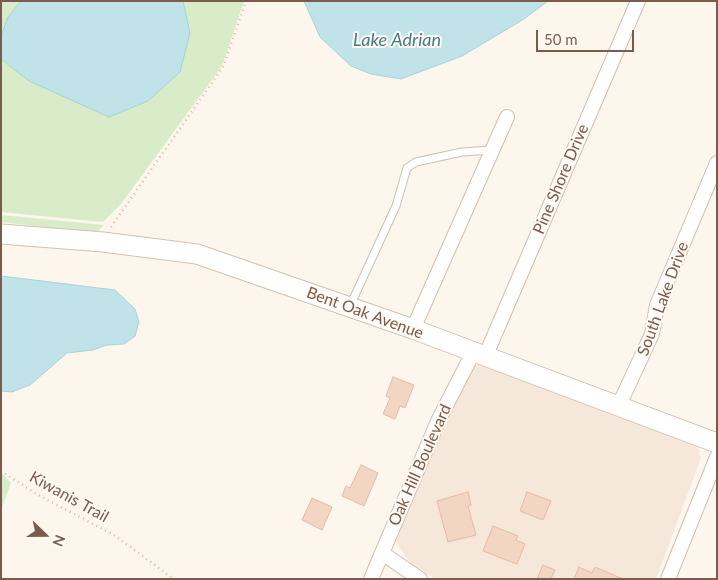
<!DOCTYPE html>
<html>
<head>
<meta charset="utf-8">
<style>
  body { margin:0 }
  #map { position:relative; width:718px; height:580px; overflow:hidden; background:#fdf6ec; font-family:Lato,sans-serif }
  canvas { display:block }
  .frame { position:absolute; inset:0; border:2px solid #7a5c4d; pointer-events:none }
  .north { position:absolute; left:20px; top:510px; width:50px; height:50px; -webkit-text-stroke:4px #fffaf3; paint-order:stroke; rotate:112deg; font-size:14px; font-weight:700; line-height:20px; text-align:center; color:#7a5c4d }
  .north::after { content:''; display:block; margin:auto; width:18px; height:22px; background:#7a5c4d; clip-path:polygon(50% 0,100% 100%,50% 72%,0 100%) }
  .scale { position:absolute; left:536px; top:30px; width:98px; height:22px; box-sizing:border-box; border:2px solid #7a5c4d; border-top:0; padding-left:6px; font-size:15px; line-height:18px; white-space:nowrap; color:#7a5c4d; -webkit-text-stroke:4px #fffaf3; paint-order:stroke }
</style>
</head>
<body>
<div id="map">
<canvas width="718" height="580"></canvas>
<div class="frame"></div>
<div class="north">N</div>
<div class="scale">50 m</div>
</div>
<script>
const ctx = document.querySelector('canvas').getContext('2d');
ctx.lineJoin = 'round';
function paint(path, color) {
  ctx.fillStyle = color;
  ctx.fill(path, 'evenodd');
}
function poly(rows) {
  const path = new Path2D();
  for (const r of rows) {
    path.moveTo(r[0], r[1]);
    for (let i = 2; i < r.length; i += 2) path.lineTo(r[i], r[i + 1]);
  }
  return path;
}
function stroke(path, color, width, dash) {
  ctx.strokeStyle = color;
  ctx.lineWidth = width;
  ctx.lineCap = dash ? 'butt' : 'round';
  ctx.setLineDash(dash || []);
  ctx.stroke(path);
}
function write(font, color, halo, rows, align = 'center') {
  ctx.font = font + ' Lato,sans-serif';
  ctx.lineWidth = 4;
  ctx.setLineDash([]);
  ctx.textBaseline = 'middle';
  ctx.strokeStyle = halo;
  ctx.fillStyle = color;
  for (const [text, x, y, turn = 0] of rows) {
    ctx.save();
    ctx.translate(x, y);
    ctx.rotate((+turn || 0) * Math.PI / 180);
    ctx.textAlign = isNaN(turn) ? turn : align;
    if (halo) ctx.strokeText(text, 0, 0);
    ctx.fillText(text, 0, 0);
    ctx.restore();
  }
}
paint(poly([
  [482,364,696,443,701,458,656,579,435,579,412,564,406,557,395,540,439,434,472,366]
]), '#f5e8da');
paint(poly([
  [21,1,8,18,1,36,1,2],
  [183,1,244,1,222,66,121,204,103,222,1,212,1,59,29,81,190,33],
  [1,215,104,225,96,233,1,222],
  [1,472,11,483,1,510]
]), '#d8ecc9');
const water = poly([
  [21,1,183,1,190,33,180,72,148,101,109,117,29,81,1,59,1,36,8,17,21,1],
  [304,1,548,1,524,19,462,56,401,79,371,74,351,66,320,37,304,1],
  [1,276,115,290,135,309,139,322,135,336,124,344,107,345,93,350,67,353,30,385,12,392,1,391,1,276]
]);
paint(water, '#bfe3e8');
stroke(water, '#a5d3da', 1);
const building = poly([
  [393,377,414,385,405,408,400,406,395,419,383,414,390,398,386,396,393,377],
  [361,465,378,473,364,506,342,496,346,486,350,488,361,465],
  [468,492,471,505,468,506,476,535,448,542,437,501,468,492],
  [527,492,551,501,543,520,520,511,527,492],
  [312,498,332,507,322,530,302,520,312,498],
  [493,526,518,536,516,540,525,544,517,564,483,551,493,526],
  [543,565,555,570,551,579,537,579,543,565],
  [579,567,592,573,595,567,623,579,574,579,579,567]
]);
paint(building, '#f3d5c3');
stroke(building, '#e6bba3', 1);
const lane = poly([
  [350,306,396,206,407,168,416,162,462,152,492,150]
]);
const street = poly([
  [413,329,507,117],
  [485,357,638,1],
  [619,405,652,334,657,305,717,163],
  [382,553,420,579],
  [371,579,439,419,473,353],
  [668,579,717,457]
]);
const secondary = poly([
  [1,234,103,242,197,254,413,329,717,443]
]);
stroke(lane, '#d1beb0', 9);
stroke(street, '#d1beb0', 16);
stroke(secondary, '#d6c0b0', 21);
stroke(poly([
  [111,227,223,67,246,1],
  [1,471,38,495,114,535,174,579]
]), '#d9b8a5', 2.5, [1, 4]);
stroke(lane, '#fff', 7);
stroke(street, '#fff', 14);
stroke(secondary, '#fff', 19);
write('16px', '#7a5c4d', '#fffaf3', [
  ["Pine Shore Drive",561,179,-67],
  ["South Lake Drive",663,299,-70],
  ["Bent Oak Avenue",365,313,20],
  ["Oak Hill Boulevard",420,465,-66],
  ["Kiwanis Trail",69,497,29]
]);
write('italic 18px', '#437c86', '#fffaf3', [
  ["Lake Adrian",397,40]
]);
</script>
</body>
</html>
